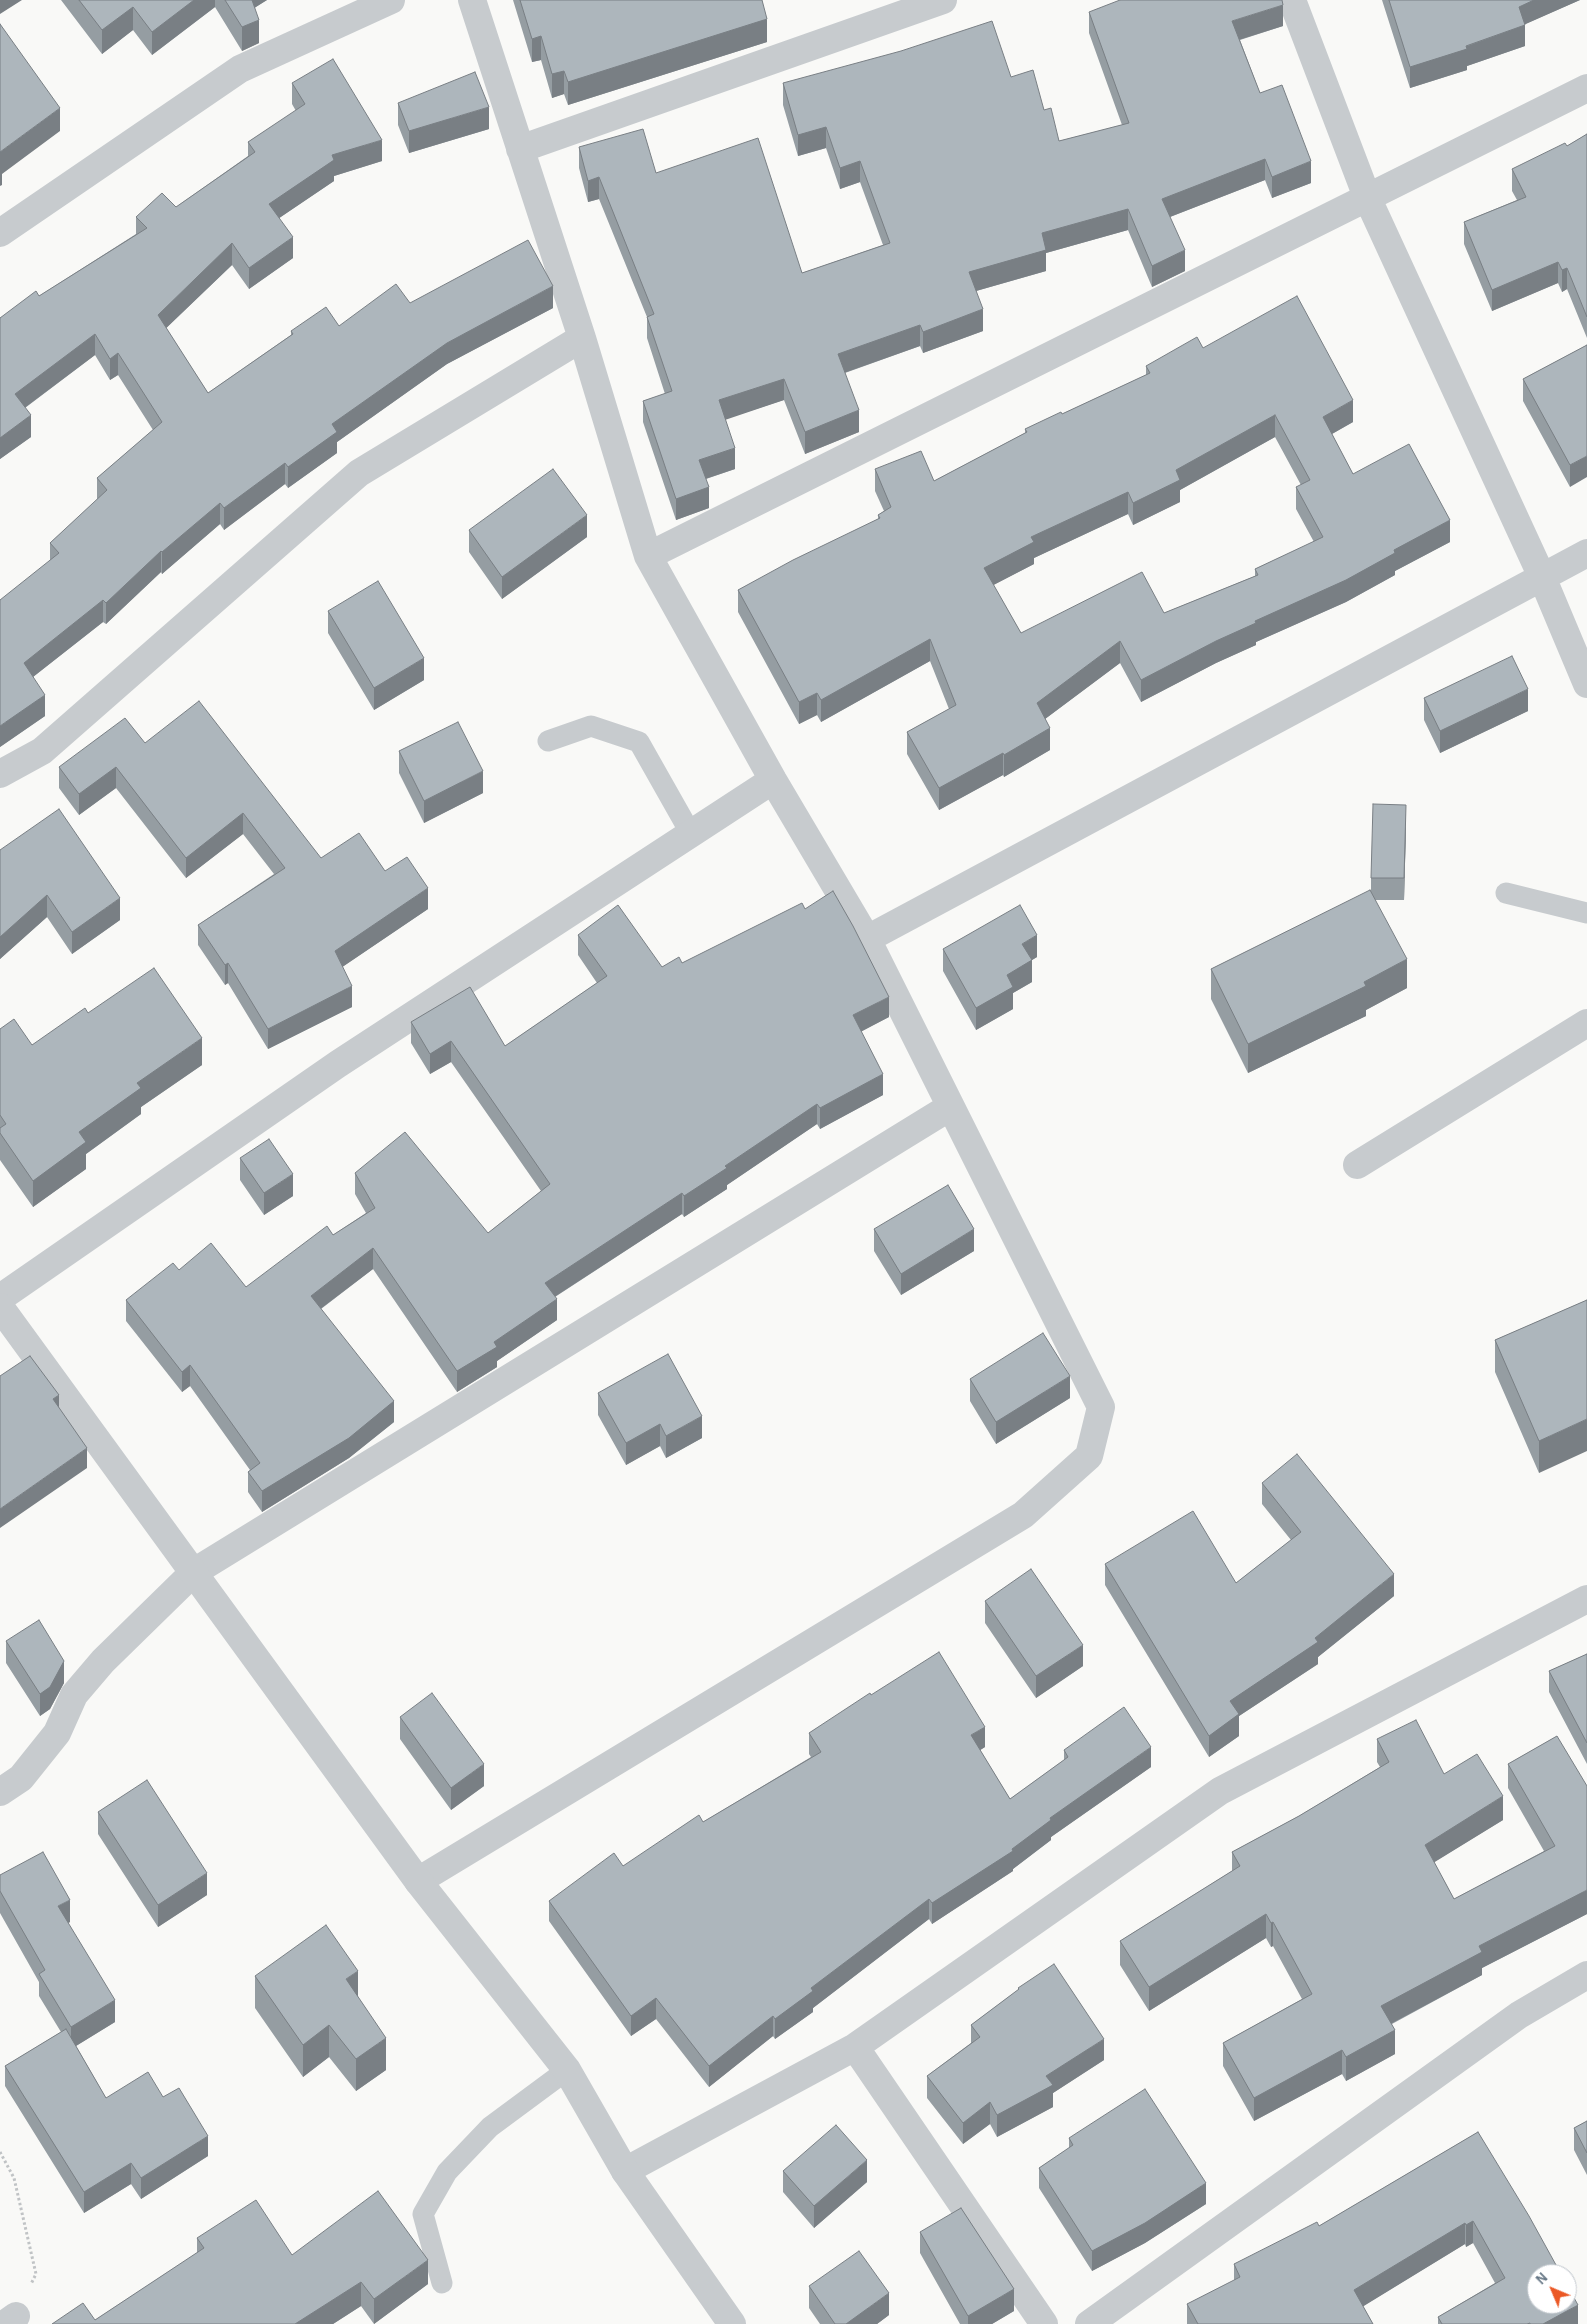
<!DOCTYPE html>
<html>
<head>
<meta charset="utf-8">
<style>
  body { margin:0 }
  #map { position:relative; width:1587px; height:2324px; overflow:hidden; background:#f9f9f7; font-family:"Alegreya Sans",sans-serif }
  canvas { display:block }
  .north { position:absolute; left:1527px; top:2264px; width:50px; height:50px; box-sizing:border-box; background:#fff; border:1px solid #c1c7cd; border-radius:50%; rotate:315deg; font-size:14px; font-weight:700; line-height:20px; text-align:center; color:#637483 }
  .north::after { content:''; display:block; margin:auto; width:18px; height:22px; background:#eb5825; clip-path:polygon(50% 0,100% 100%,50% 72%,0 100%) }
</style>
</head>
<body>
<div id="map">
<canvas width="1587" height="2324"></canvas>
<div class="north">N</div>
</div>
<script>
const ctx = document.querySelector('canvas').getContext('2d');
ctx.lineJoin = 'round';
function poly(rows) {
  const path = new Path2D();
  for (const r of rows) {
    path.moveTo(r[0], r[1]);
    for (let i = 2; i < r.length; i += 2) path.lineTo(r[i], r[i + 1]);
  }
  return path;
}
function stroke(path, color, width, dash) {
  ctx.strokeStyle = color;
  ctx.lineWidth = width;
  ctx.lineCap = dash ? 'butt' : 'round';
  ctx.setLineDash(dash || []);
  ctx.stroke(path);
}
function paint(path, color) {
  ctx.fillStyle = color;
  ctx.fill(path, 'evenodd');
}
stroke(poly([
  [0,2152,14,2178,36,2274,31,2284]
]), '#c0c3c5', 3, [2.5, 2.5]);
stroke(poly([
  [548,741,591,726,639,742,691,834],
  [1506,893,1587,913],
  [442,2283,423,2214,447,2172,490,2127,567,2070]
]), '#c7cbce', 21);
stroke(poly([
  [472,0,582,338,648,556,773,780,867,939,1587,553],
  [1292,0,1367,197,1542,577,1587,684],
  [520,149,943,0],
  [0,233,240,69,391,0],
  [648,556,1587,88],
  [0,774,42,751,359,473,582,338],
  [1357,1165,1587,1023],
  [0,1298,338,1064,773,780],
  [0,1792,21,1778,57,1733,74,1695,103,1661,194,1572,950,1107],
  [418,1881,1023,1515,1089,1456,1101,1407,867,939],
  [855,2047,1044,2324],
  [625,2171,855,2047,1220,1791,1587,1599],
  [5,2324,16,2316],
  [1089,2324,1519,2015,1587,1975]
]), '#c7cbce', 28);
stroke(poly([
  [0,1307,418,1881,567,2070,625,2171,732,2324]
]), '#c7cbce', 28);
paint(poly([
  [61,0,267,0,254,8,259,43,242,51,215,7,152,55,133,30,102,54],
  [513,0,762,0,767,42,568,105,564,94,552,98,541,60,532,62],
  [1382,0,1580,0,1525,24,1525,46,1467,66,1467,70,1410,88],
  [1089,12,1283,26,1240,40,1260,93,1311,183,1272,198,1265,180,1170,217,1185,271,1152,287,1128,230,1046,253,1046,271,976,291,983,331,923,353,920,346,845,373,859,432,805,454,784,400,725,419,735,469,706,479,709,508,676,520,643,422,643,401,665,394,647,338,647,317,599,199,588,202,579,168,579,147,656,173,802,273,883,245,860,182,840,189,826,148,798,156,783,105,783,83,1011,77,1044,110,1059,141,1122,125,1089,33],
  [292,83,382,161,334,176,334,181,279,218,293,258,249,289,232,265,166,328,208,393,291,335,291,331,339,326,410,303,553,308,447,364,337,442,337,453,288,488,285,484,224,530,220,524,162,574,161,572,106,624,103,622,33,677,45,716,0,747,50,560,50,543,97,500,97,478,153,430,118,375,110,380,95,355,25,408,31,437,0,459,0,318,39,296,136,234,136,217,176,207,248,156,248,142,296,111,292,104],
  [398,103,489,129,409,153,398,125],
  [1587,134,1587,338,1567,289,1562,292,1558,283,1492,311,1464,244,1464,222,1517,200,1512,191,1512,169,1567,146],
  [1587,345,1570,487,1523,401,1523,379],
  [1203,348,1353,422,1332,434,1353,474,1450,542,1395,571,1395,575,1346,602,1256,642,1256,645,1216,663,1141,702,1120,663,1045,719,1050,750,1004,777,1003,775,939,810,907,754,907,732,949,709,930,661,821,722,817,715,799,724,738,612,738,590,878,519,878,515,884,511,875,491,875,469,934,481,1025,433,1025,429,1062,414,1146,375,1146,366],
  [1275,437,1301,485,1296,487,1296,509,1314,542,1255,569,1255,576,1164,613,1021,633,993,585,1034,564,1034,558,1128,514,1133,525,1180,502,1180,490],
  [469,530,587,537,502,599,469,552],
  [328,611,424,680,374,710,328,633],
  [1424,698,1528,711,1440,753,1424,720],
  [145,743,321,858,385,871,428,909,342,967,352,1007,268,1049,228,983,225,985,198,945,198,925,274,874,243,834,186,878,116,788,79,815,59,788,59,767],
  [399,751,483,793,424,823,399,773],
  [1406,827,1404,900,1375,900,1407,988,1366,1010,1366,1016,1248,1073,1211,999,1211,969,1371,890,1371,878],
  [0,850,120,920,72,954,47,917,0,959],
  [805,909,889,1017,861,1031,883,1095,820,1129,817,1124,727,1185,727,1189,684,1217,682,1214,555,1297,557,1320,497,1361,497,1367,457,1392,373,1269,321,1309,394,1422,349,1458,262,1512,248,1492,248,1472,250,1470,190,1386,182,1392,126,1321,126,1300,179,1270,246,1287,333,1235,366,1213,355,1194,355,1173,488,1233,541,1191,451,1062,430,1074,411,1043,411,1022,505,1046,597,983,578,955,578,935,662,967,682,963],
  [943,949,1037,957,1032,960,1032,982,1013,993,1013,1009,976,1030,943,971],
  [88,1013,202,1065,141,1107,141,1114,86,1154,86,1169,33,1207,0,1160,0,1029,32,1045],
  [240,1158,293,1196,264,1215,240,1180],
  [874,1229,974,1251,901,1295,874,1251],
  [1587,1300,1539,1473,1495,1372,1495,1340],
  [970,1379,1070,1398,996,1444,970,1401],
  [598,1393,702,1438,666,1458,660,1446,626,1465,598,1415],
  [1262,1483,1394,1596,1318,1657,1318,1664,1239,1716,1239,1736,1209,1757,1105,1585,1105,1564,1236,1583,1291,1540,1262,1504],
  [985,1601,1083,1666,1036,1698,985,1623],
  [6,1641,64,1683,50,1709,40,1716,6,1663],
  [1587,1654,1587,1764,1549,1692,1549,1671],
  [871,1695,985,1747,980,1750,1010,1799,1064,1760,1064,1750,1151,1767,1051,1837,1051,1840,1013,1869,1013,1871,932,1924,929,1919,813,2008,813,2012,775,2039,773,2036,709,2087,656,2019,631,2036,549,1921,549,1901,623,1866,703,1822,811,1757,809,1754,809,1733],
  [400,1717,484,1786,451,1810,400,1739],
  [1557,1736,1587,1914,1482,1968,1482,1975,1392,2024,1395,2054,1346,2081,1342,2074,1254,2121,1223,2066,1223,2043,1302,1999,1273,1946,1271,1947,1266,1938,1149,2011,1120,1965,1120,1941,1232,1871,1232,1852,1299,1816,1380,1767,1377,1762,1377,1739,1444,1774,1503,1820,1434,1862,1454,1899,1544,1851,1508,1788,1508,1764],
  [98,1812,207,1895,158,1927,98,1834],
  [0,1875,70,1922,68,1923,115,2022,76,2046,106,2098,163,2097,208,2156,141,2199,131,2184,84,2213,5,2086,5,2066,61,2032,39,1996,39,1982,0,1913],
  [255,1976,358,1998,386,2070,356,2091,329,2057,303,2077,255,2008],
  [1018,1988,1104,2060,1053,2093,1053,2107,997,2137,990,2124,963,2144,927,2098,927,2076,971,2043,971,2025,1018,1990],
  [1587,2121,1587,2175,1574,2150,1574,2128],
  [1478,2132,1578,2324,1438,2324,1438,2317,1495,2283,1473,2243,1466,2247,1465,2244,1363,2306,1373,2324,1187,2324,1187,2304,1234,2281,1234,2264,1319,2226],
  [1069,2138,1206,2204,1145,2243,1092,2271,1039,2188,1039,2168,1069,2148],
  [783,2171,867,2182,814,2228,783,2192],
  [920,2232,1014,2311,992,2324,960,2324,920,2253],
  [197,2238,292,2255,428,2284,374,2324,361,2306,333,2324,52,2324,95,2320,197,2253],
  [809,2286,889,2315,877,2324,820,2324,809,2308]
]), '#959da2');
paint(poly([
  [0,0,22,0,0,14],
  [194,0,215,0,215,7,152,55,152,32],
  [248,0,267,0,248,12],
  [1534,0,1580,0,1519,27,1519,7],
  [1283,5,1283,26,1232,42,1232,21],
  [133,7,133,30,102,54,102,30],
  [767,19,767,42,568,105,568,82],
  [259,20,259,43,242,51,242,27],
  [1525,25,1525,46,1467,66,1467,70,1410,88,1410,67],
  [541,36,541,60,532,62,532,39],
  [564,71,564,94,552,98,552,74],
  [489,107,489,129,409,153,409,131],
  [60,108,60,131,2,174,2,185,0,186,0,152],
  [826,127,826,148,798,156,798,135],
  [382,140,382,161,334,176,334,181,269,225,269,204,332,155],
  [1265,159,1265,180,1162,220,1162,199],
  [860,161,860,182,840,189,840,168],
  [1311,161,1311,183,1272,198,1272,177],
  [599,177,599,199,588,202,588,181],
  [1128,209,1128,230,1046,253,1046,271,969,293,969,272,1042,233],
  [293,237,293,258,249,289,249,268],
  [232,243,232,265,158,336,158,315],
  [1185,250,1185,271,1152,287,1152,266],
  [1558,262,1558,283,1492,311,1492,290],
  [1567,268,1567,289,1562,292,1562,270],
  [553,286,553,308,447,364,337,442,337,453,288,488,288,467,332,424,447,343],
  [983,309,983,331,923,353,923,332],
  [920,325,920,346,838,375,838,354],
  [95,334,95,355,15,415,15,394],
  [118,353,118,375,110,380,110,359],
  [784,379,784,400,719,422,719,400],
  [1353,400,1353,422,1323,439,1323,417],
  [859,410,859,432,805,454,805,432],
  [31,415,31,437,0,459,0,438],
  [1275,415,1275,437,1180,490,1180,502,1133,525,1133,503,1176,470],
  [735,448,735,469,699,481,699,460],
  [1587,456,1587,477,1570,487,1570,465],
  [285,463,285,484,224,530,224,508],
  [709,487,709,508,676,520,676,499],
  [1128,492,1128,514,1034,558,1034,564,984,590,984,568,1031,537],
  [220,503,220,524,162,574,162,552],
  [587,515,587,537,502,599,502,577],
  [1450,520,1450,542,1395,571,1395,575,1346,602,1256,642,1256,645,1216,663,1141,702,1141,680,1216,641],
  [161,551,161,572,106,624,106,603],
  [103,600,103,622,24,684,24,663],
  [930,639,930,661,821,722,821,700],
  [1120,641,1120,663,1037,725,1037,703],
  [424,658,424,680,374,710,374,688],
  [1528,689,1528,711,1440,753,1440,731],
  [817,693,817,715,799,724,799,702],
  [45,695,45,716,0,747,0,726],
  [1050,728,1050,750,1004,777,1004,755],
  [1003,753,1003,775,939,810,939,788],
  [116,767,116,788,79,815,79,794],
  [483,771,483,793,424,823,424,801],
  [1406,805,1406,827,1404,900,1404,878],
  [243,813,243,834,186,878,186,858],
  [428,888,428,909,335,972,335,951],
  [47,895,47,917,0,959,0,937],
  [120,898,120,920,72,954,72,932],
  [1037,935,1037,957,1022,966,1022,944],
  [1407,959,1407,988,1366,1010,1366,1016,1248,1073,1248,1044],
  [1032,960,1032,982,1013,993,1013,1009,976,1030,976,1008,1007,975],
  [228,963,228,983,225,985,225,965],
  [352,986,352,1007,268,1049,268,1029],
  [889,997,889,1017,853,1036,853,1015],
  [202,1038,202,1065,141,1107,141,1114,86,1154,86,1169,33,1207,33,1181,79,1132,137,1083],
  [451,1041,451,1062,430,1074,430,1054],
  [883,1074,883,1095,820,1129,820,1108],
  [817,1104,817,1124,727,1185,727,1189,684,1217,684,1196,725,1166],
  [293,1174,293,1196,264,1215,264,1193],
  [682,1193,682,1214,545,1303,545,1283],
  [974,1229,974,1251,901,1295,901,1274],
  [373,1248,373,1269,311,1316,311,1296],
  [557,1299,557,1320,497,1361,497,1367,457,1392,457,1371,494,1342],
  [190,1365,190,1386,182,1392,182,1372],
  [1070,1376,1070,1398,996,1444,996,1422],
  [59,1395,59,1415,53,1399],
  [394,1401,394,1422,349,1458,262,1512,262,1491],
  [702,1416,702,1438,666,1458,666,1436],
  [1587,1419,1587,1451,1539,1473,1539,1441],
  [660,1424,660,1446,626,1465,626,1443],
  [87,1448,87,1468,0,1528,0,1509],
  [1394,1574,1394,1596,1318,1657,1318,1664,1239,1716,1239,1736,1209,1757,1209,1736,1230,1701,1315,1638],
  [1083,1645,1083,1666,1036,1698,1036,1676],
  [64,1661,64,1683,50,1709,40,1716,40,1694],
  [985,1727,985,1747,971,1756,971,1735],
  [1151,1747,1151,1767,1051,1837,1051,1840,1013,1869,1013,1871,932,1924,932,1903,1012,1849,1050,1818],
  [484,1764,484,1786,451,1810,451,1788],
  [1503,1796,1503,1820,1425,1868,1425,1845],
  [207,1873,207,1895,158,1927,158,1905],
  [1587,1890,1587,1914,1482,1968,1482,1975,1381,2029,1381,2006,1479,1946],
  [929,1899,929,1919,813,2008,813,2012,775,2039,775,2019,811,1988],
  [70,1900,70,1922,58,1928,58,1906],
  [1266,1914,1266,1938,1149,2011,1149,1987],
  [1273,1922,1273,1946,1271,1947,1271,1923],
  [358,1971,358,2003,346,1979],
  [656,1998,656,2019,631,2036,631,2016],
  [115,2000,115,2022,71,2049,71,2027],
  [773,2016,773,2036,709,2087,709,2066],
  [329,2025,329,2057,303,2077,303,2045],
  [1395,2030,1395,2054,1346,2081,1346,2057],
  [386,2038,386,2070,356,2091,356,2059],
  [1104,2039,1104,2060,1053,2093,1053,2107,997,2137,997,2115,1046,2076],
  [1342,2050,1342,2074,1254,2121,1254,2098],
  [990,2102,990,2124,963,2144,963,2123],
  [208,2136,208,2156,141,2199,141,2178],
  [867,2160,867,2182,814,2228,814,2206],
  [131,2163,131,2184,84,2213,84,2192],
  [1206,2183,1206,2204,1145,2243,1092,2271,1092,2251],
  [1473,2221,1473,2243,1466,2247,1466,2225],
  [1465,2223,1465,2244,1354,2312,1354,2290],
  [428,2260,428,2284,374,2324,374,2299],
  [361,2282,361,2306,333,2324,295,2324],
  [1014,2289,1014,2311,992,2324,968,2324,968,2316],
  [889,2293,889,2315,877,2324,846,2324],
  [1578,2305,1578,2324,1543,2324]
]), '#797f84');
const building = poly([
  [79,0,194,0,152,32,133,7,102,30,79,0],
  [225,0,252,0,259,20,242,27,225,0],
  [520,0,762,0,767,19,568,82,564,71,552,74,541,36,532,39,520,0],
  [1120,0,1282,0,1283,5,1232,21,1260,93,1282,85,1311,161,1272,177,1265,159,1162,199,1185,250,1152,266,1128,209,1042,233,1046,250,969,272,983,309,923,332,920,325,838,354,859,410,805,432,784,379,719,400,735,448,699,460,709,487,676,499,643,401,672,391,647,317,654,314,599,177,588,181,579,147,643,129,656,173,758,138,802,273,890,243,860,161,840,168,826,127,798,135,783,83,901,51,992,21,1011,77,1033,70,1044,110,1051,108,1059,141,1129,123,1089,12,1120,0],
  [1389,0,1534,0,1519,7,1525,25,1466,46,1467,49,1410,67,1389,0],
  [0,24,60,108,0,152,0,24],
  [333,59,382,140,332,155,334,160,269,204,293,237,249,268,232,243,158,315,208,393,293,334,291,331,326,307,339,326,396,284,410,303,528,240,553,286,447,343,332,424,337,432,288,467,285,463,224,508,220,503,162,552,161,551,106,603,103,600,24,663,45,695,0,726,0,600,59,553,50,543,107,490,97,478,162,422,118,353,110,359,95,334,15,394,31,415,0,438,0,318,36,291,39,296,147,228,136,217,162,193,176,207,255,152,248,142,305,104,292,83,333,59],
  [475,72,489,107,409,131,398,103,475,72],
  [1587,134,1587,317,1567,268,1562,270,1558,262,1492,290,1464,222,1526,197,1512,169,1565,143,1567,146,1587,134],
  [1297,296,1353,400,1323,417,1353,474,1409,444,1450,520,1394,550,1395,553,1346,580,1255,621,1256,623,1216,641,1141,680,1120,641,1037,703,1050,728,1004,755,1003,753,939,788,907,732,956,705,930,639,821,700,817,693,799,702,738,590,793,560,880,518,878,515,891,507,875,469,921,451,934,481,1027,432,1025,429,1061,412,1062,414,1150,373,1146,366,1197,337,1203,348,1297,296],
  [1275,415,1310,480,1296,487,1323,537,1255,569,1258,575,1164,613,1142,572,1021,633,984,568,1034,542,1031,537,1128,492,1133,503,1180,480,1176,470,1275,415],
  [1587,345,1587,456,1570,465,1523,379,1587,345],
  [553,469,587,515,502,577,469,530,553,469],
  [378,581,424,658,374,688,328,611,378,581],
  [1512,656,1528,689,1440,731,1424,698,1512,656],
  [199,701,321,858,359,833,385,871,407,857,428,888,335,951,352,986,268,1029,228,963,225,965,198,925,285,868,243,813,186,858,116,767,79,794,59,767,125,718,145,743,199,701],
  [458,722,483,771,424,801,399,751,458,722],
  [1373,804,1406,805,1404,878,1371,878,1373,804],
  [59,809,120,898,72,932,47,895,0,937,0,850,59,809],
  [1370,890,1407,959,1364,982,1366,986,1248,1044,1211,969,1370,890],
  [833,891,853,926,889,997,853,1015,883,1074,820,1108,817,1104,725,1166,727,1168,684,1196,682,1193,545,1283,557,1299,494,1342,497,1347,457,1371,373,1248,311,1296,394,1401,349,1438,262,1491,248,1472,260,1463,190,1365,182,1372,126,1300,173,1263,179,1270,211,1243,246,1287,327,1226,333,1235,375,1208,355,1173,405,1132,488,1233,550,1184,451,1041,430,1054,411,1022,470,987,505,1046,607,976,578,935,618,905,662,967,679,957,682,963,802,903,805,909,833,891],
  [1020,905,1037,935,1022,944,1032,960,1007,975,1013,987,976,1008,943,949,1020,905],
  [154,968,202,1038,137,1083,141,1088,79,1132,86,1142,33,1181,0,1133,0,1128,6,1124,0,1115,0,1029,14,1019,32,1045,85,1008,88,1013,154,968],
  [269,1139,293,1174,264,1193,240,1158,269,1139],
  [948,1185,974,1229,901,1274,874,1229,948,1185],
  [1587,1300,1587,1419,1539,1441,1495,1340,1587,1300],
  [1043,1333,1070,1376,996,1422,970,1379,1043,1333],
  [668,1354,702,1416,666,1436,660,1424,626,1443,598,1393,668,1354],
  [30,1356,59,1395,53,1399,87,1448,0,1509,0,1376,30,1356],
  [1297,1454,1394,1574,1315,1638,1318,1642,1230,1701,1239,1714,1209,1736,1105,1564,1193,1511,1236,1583,1301,1532,1262,1483,1297,1454],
  [1031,1569,1083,1645,1036,1676,985,1601,1031,1569],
  [39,1620,64,1661,50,1687,40,1694,6,1641,39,1620],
  [939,1652,985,1727,971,1735,1010,1799,1068,1757,1064,1750,1124,1707,1151,1747,1050,1818,1051,1820,1012,1849,1013,1851,932,1903,929,1899,811,1988,813,1991,775,2019,773,2016,709,2066,656,1998,631,2016,549,1901,614,1853,623,1866,699,1815,703,1822,821,1752,809,1733,870,1693,871,1695,939,1652],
  [1587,1654,1587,1743,1549,1671,1587,1654],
  [432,1693,484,1764,451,1788,400,1717,432,1693],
  [1416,1720,1444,1774,1477,1754,1503,1796,1425,1845,1454,1899,1555,1846,1508,1764,1557,1736,1587,1786,1587,1890,1479,1946,1482,1952,1381,2006,1395,2030,1346,2057,1342,2050,1254,2098,1223,2043,1312,1994,1273,1922,1271,1923,1266,1914,1149,1987,1120,1941,1240,1866,1232,1852,1299,1816,1389,1762,1377,1739,1416,1720],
  [147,1780,207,1873,158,1905,98,1812,147,1780],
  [43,1852,70,1900,58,1906,115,2000,71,2027,39,1974,45,1970,0,1891,0,1875,43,1852],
  [326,1925,358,1971,346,1979,386,2038,356,2059,329,2025,303,2045,255,1976,326,1925],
  [1054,1964,1104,2039,1046,2076,1053,2085,997,2115,990,2102,963,2123,927,2076,980,2037,971,2025,1019,1989,1018,1988,1054,1964],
  [66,2029,106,2098,148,2072,163,2097,179,2088,208,2136,141,2178,131,2163,84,2192,5,2066,66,2029],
  [1145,2089,1206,2183,1145,2223,1092,2251,1039,2168,1073,2145,1069,2138,1145,2089],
  [1587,2121,1587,2153,1574,2128,1587,2121],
  [836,2125,867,2160,814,2206,783,2171,836,2125],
  [1478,2132,1529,2216,1561,2274,1537,2274,1537,2304,1567,2304,1567,2285,1578,2305,1543,2324,1530,2324,1530,2323,1527,2324,1442,2324,1438,2317,1505,2278,1473,2221,1466,2225,1465,2223,1354,2290,1373,2324,1198,2324,1187,2304,1240,2277,1234,2264,1317,2222,1319,2226,1478,2132],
  [378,2191,428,2260,374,2299,361,2282,295,2324,52,2324,83,2303,95,2320,204,2248,197,2238,256,2200,292,2255,378,2191],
  [961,2208,1014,2289,968,2316,920,2232,961,2208],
  [859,2251,889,2293,846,2324,835,2324,809,2286,859,2251]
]);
paint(building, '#adb6bc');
stroke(building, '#797f84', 1);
</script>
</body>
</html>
